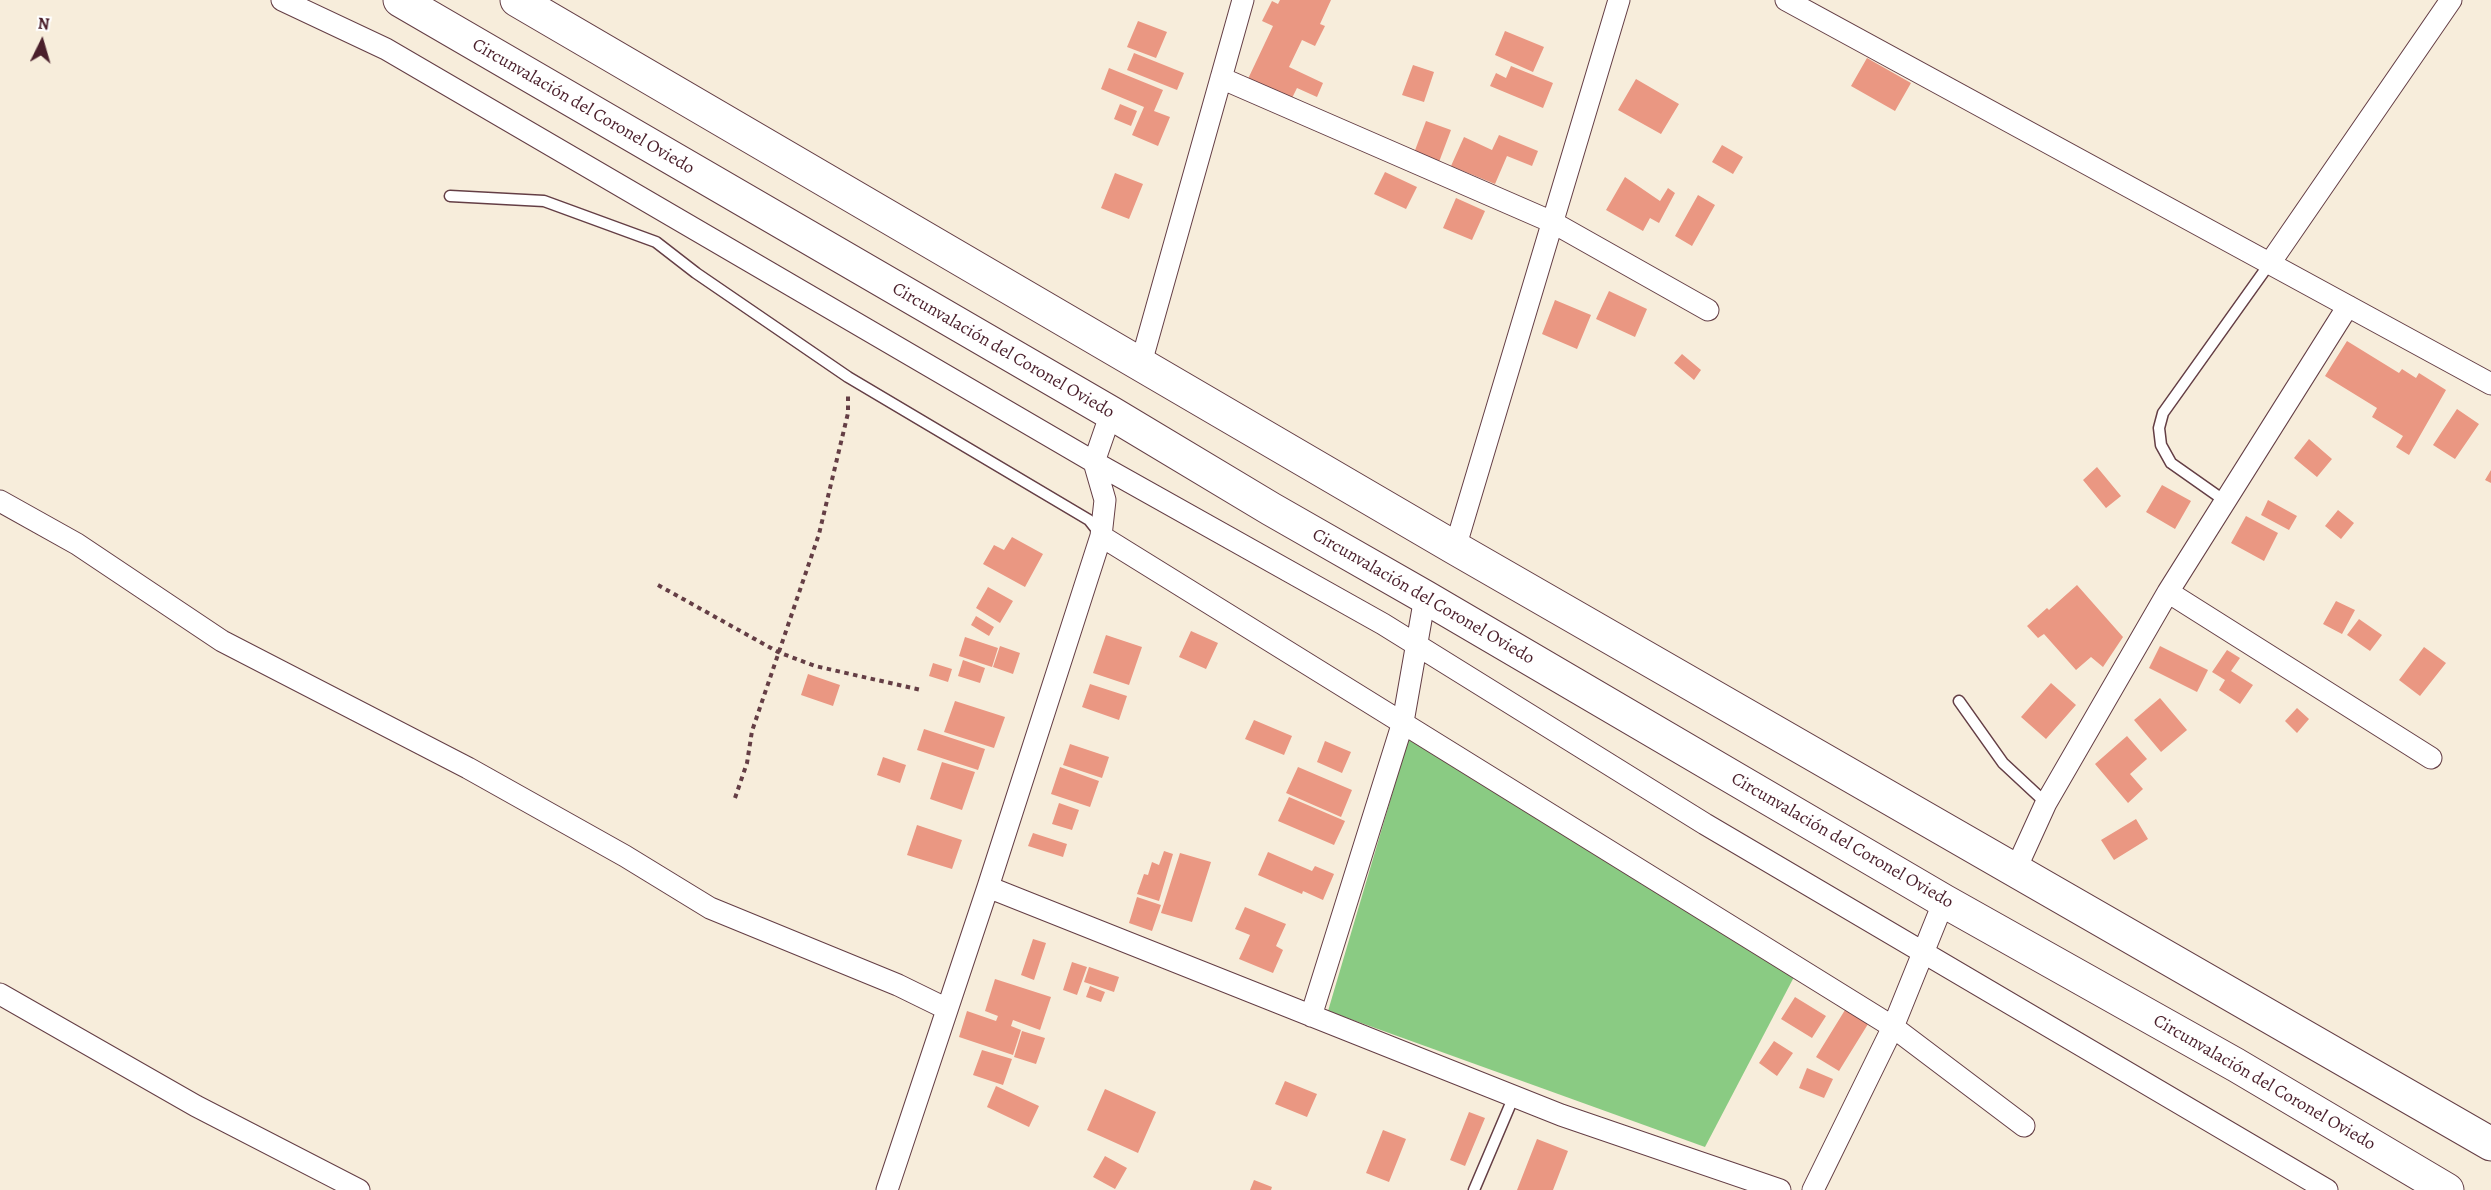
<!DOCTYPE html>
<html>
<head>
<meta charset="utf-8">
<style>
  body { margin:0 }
  #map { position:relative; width:2491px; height:1190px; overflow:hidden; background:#f7eddb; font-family:Alegreya,serif }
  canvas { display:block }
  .north { position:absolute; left:12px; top:12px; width:60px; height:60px; -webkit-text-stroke:4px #fff; paint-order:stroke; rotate:5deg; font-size:16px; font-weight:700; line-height:24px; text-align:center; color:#4a1f2b }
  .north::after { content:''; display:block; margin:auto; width:21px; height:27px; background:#4a1f2b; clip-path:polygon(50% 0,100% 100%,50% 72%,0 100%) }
</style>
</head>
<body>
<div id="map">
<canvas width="2491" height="1190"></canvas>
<div class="north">N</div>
</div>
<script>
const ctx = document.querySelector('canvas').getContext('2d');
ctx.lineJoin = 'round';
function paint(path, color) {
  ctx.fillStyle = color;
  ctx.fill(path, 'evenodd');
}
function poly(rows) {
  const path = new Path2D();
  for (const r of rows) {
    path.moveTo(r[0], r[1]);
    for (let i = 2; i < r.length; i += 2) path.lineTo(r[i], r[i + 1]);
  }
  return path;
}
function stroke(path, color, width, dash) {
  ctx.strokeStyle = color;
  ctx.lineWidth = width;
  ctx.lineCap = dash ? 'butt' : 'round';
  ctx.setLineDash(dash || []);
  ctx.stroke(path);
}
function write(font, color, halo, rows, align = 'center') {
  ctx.font = font + ' Alegreya,serif';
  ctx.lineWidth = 4.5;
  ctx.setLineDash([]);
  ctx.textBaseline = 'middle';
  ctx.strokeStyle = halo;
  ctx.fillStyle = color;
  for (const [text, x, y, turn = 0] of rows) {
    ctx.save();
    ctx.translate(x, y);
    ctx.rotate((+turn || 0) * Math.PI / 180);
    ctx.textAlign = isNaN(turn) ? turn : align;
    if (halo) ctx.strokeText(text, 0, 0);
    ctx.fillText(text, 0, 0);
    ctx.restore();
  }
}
paint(poly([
  [1409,737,1794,977,1705,1147,1328,1011]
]), '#8acb83');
paint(poly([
  [1280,0,1331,0,1320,24,1325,26,1315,46,1302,40,1289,67,1323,83,1317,97,1297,88,1290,102,1247,81,1273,26,1262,21,1272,1,1278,4],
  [1138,21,1167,32,1156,58,1127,47],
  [1505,31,1544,47,1533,72,1495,55],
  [1134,53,1184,73,1177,90,1127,70],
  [1867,58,1911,83,1895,111,1851,86],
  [1413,65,1434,72,1424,102,1402,95],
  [1511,66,1553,83,1543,108,1490,86,1496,73,1506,78],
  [1109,68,1163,90,1154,111,1170,117,1158,146,1132,135,1144,107,1101,89],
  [1636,79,1679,104,1661,134,1618,110],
  [1120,104,1137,111,1131,126,1114,119],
  [1426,121,1451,130,1439,162,1414,153],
  [1499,135,1538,151,1532,166,1507,156,1495,184,1451,166,1464,137,1492,150],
  [1722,145,1743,157,1733,174,1712,162],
  [1385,172,1417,187,1406,209,1374,194],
  [1115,173,1143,184,1129,219,1101,208],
  [1625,177,1660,201,1668,188,1675,193,1659,223,1650,218,1643,231,1606,210],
  [1698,195,1715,205,1692,246,1675,236],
  [1456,198,1485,211,1472,240,1443,228],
  [1609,291,1647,309,1635,337,1596,319],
  [1555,300,1591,315,1577,349,1542,334],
  [2347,341,2399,373,2402,369,2416,378,2419,373,2446,390,2409,455,2396,447,2403,436,2372,417,2377,408,2325,376],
  [1682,354,1701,370,1694,380,1674,363],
  [2457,409,2479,424,2455,459,2433,445],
  [2309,439,2332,459,2317,477,2294,458],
  [2097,467,2121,496,2106,508,2083,480],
  [2491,470,2491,483,2485,480],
  [2162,485,2191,501,2175,529,2146,512],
  [2268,500,2297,516,2289,530,2261,515],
  [2338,510,2354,523,2341,539,2325,526],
  [2246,516,2278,533,2264,561,2231,543],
  [1012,537,1043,554,1025,587,983,564,994,545,1004,550],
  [2077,585,2123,637,2103,667,2091,657,2076,670,2044,634,2038,638,2027,626,2047,608,2049,610],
  [988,587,1013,601,1000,623,976,608],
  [2336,601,2355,610,2342,634,2323,624],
  [976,616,994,627,989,636,971,625],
  [2359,619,2382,635,2370,651,2347,635],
  [1191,631,1218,643,1206,669,1179,657],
  [1106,635,1142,647,1129,685,1093,673],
  [965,637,998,648,992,667,959,656],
  [1000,646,1020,653,1013,674,993,667],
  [2160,646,2208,670,2197,692,2149,668],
  [2424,647,2446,663,2420,696,2399,680],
  [2227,650,2240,658,2231,671,2253,685,2240,704,2219,690,2225,680,2212,672],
  [963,660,985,668,980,683,958,676],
  [933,663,952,669,948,682,929,676],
  [808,674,840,685,833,706,801,695],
  [2051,683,2076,705,2046,739,2021,717],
  [1090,684,1127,696,1119,720,1082,707],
  [2160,698,2187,730,2161,752,2134,720],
  [955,701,1005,717,994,748,944,732],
  [2297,708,2309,719,2297,733,2285,721],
  [1254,720,1292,736,1284,755,1245,739],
  [924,729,985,749,978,770,917,750],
  [2127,736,2147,759,2130,774,2143,789,2128,803,2095,764],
  [1325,741,1351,752,1342,773,1317,762],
  [1070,744,1109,757,1102,778,1063,765],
  [883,757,906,765,900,783,877,775],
  [942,762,975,772,962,810,930,799],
  [1060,767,1099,781,1090,807,1051,794],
  [1298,767,1352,790,1341,817,1286,793],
  [1289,797,1345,821,1334,845,1278,821],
  [1059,803,1079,810,1072,830,1052,824],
  [2136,819,2148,839,2114,860,2101,840],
  [917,825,962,840,952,869,907,855],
  [1033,833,1067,844,1063,857,1028,846],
  [1164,851,1173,854,1159,901,1137,894,1144,874,1148,875,1152,862,1159,865],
  [1268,852,1312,871,1315,866,1334,874,1323,900,1303,891,1302,894,1258,875],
  [1180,853,1211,862,1192,922,1161,913],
  [1137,897,1161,905,1152,931,1129,923],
  [1245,907,1286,924,1276,946,1283,950,1273,973,1239,959,1250,935,1235,929],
  [1033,939,1046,943,1034,980,1021,975],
  [1072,962,1087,967,1077,995,1063,990],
  [1089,967,1119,977,1114,992,1084,982],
  [995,979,1051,997,1040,1030,1013,1020,1011,1026,1021,1030,1013,1055,959,1037,967,1011,996,1021,998,1016,985,1011],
  [1090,986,1105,992,1101,1002,1086,997],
  [1795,997,1826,1016,1812,1038,1781,1019],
  [1845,1010,1868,1024,1839,1071,1816,1057],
  [1022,1031,1045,1038,1036,1064,1014,1057],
  [1774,1041,1793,1053,1777,1076,1759,1063],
  [982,1050,1012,1059,1003,1085,973,1075],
  [1807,1068,1833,1079,1824,1098,1799,1088],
  [1285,1081,1317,1094,1307,1117,1275,1104],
  [996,1086,1039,1106,1029,1127,987,1107],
  [1105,1089,1156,1112,1138,1153,1087,1130],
  [1469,1112,1485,1118,1465,1166,1450,1160],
  [1383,1130,1406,1139,1389,1182,1366,1173],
  [1537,1139,1568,1151,1553,1190,1517,1190],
  [1105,1156,1127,1168,1115,1189,1093,1177],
  [1254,1180,1272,1187,1271,1190,1250,1190]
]), '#ea9782');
const lane = poly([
  [450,196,544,201,656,242,696,273,848,377,1089,520,1100,534],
  [2225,501,2171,463,2161,445,2159,428,2163,413,2270,263],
  [1959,701,2003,763,2046,803],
  [1474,1190,1514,1096]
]);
const street = poly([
  [282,0,386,49,1094,462,1383,624,1705,824,2327,1190],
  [1786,0,2491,384],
  [1221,78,1552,222,1708,310],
  [2270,263,2451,0],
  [1141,363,1243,0],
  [0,501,77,544,222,641,468,768,625,856,710,908,898,985,947,1009],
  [1101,536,1893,1027,2024,1126],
  [1455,548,1619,0],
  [2168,592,2431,758],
  [2015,871,2046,803,2168,592,2348,306],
  [988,887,1561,1115,1780,1190],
  [0,994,196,1106,359,1190],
  [1311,1016,1403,722,1425,597],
  [887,1190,988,887,1101,536,1105,500,1094,462,1111,413],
  [1813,1190,1893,1027,1944,901]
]);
const highway = poly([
  [400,0,1111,413,1271,509,1425,597,1944,901,2236,1065,2447,1190],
  [517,0,1455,548,2491,1144]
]);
stroke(lane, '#643e45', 13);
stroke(street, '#643e45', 23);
stroke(highway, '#643e45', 35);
stroke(poly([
  [658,585,778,652,815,666,921,690],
  [735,798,747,763,752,731,819,534,848,413,848,393]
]), '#643e45', 4, [4.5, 4.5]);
stroke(lane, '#fff', 10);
stroke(street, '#fff', 21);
stroke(highway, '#fff', 33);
write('18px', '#4a1f2b', '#fff', [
  ["Circunvalación del Coronel Oviedo",583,107,30],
  ["Circunvalación del Coronel Oviedo",1003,351,30],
  ["Circunvalación del Coronel Oviedo",1423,597,30],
  ["Circunvalación del Coronel Oviedo",1842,841,30],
  ["Circunvalación del Coronel Oviedo",2264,1083,30]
]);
</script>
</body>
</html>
